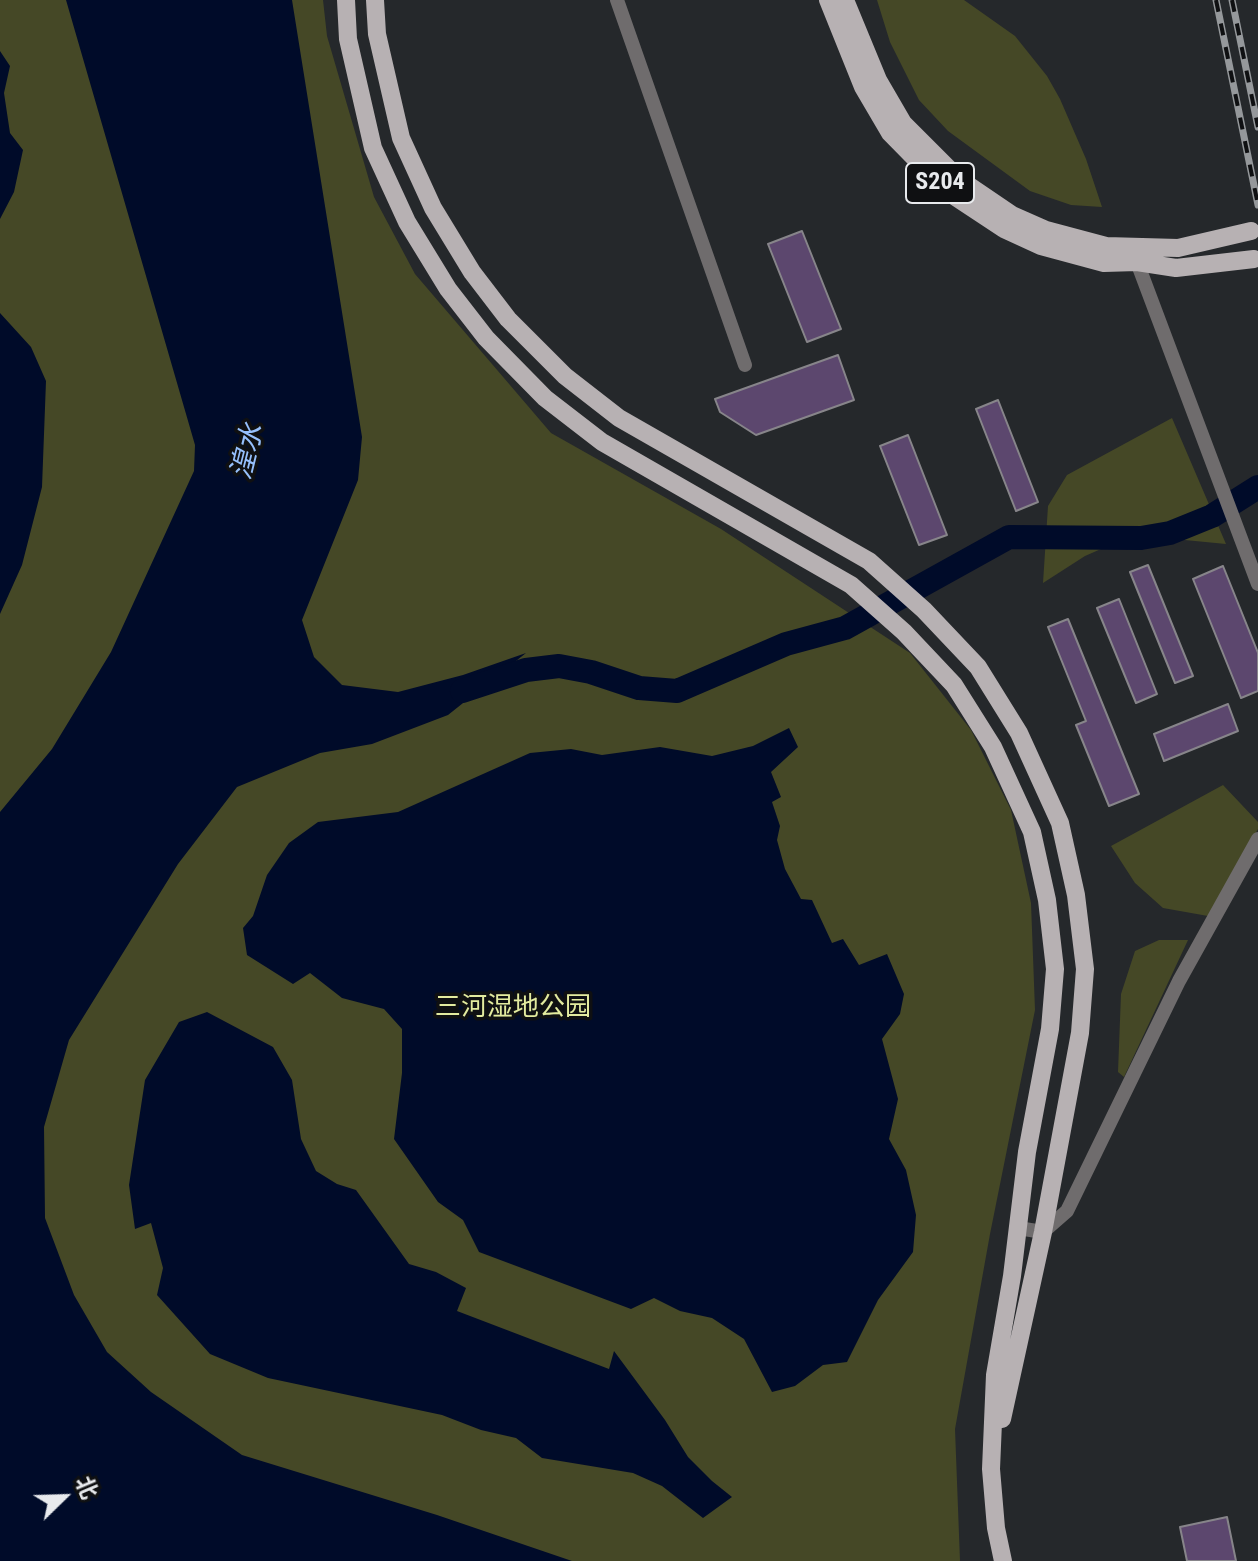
<!DOCTYPE html>
<html>
<head>
<meta charset="utf-8">
<style>
  body { margin:0 }
  #map { position:relative; width:1258px; height:1561px; overflow:hidden; background:#25282b; font-family:"Roboto Condensed","Noto Sans SC",sans-serif }
  canvas { display:block }
  .north { position:absolute; left:24px; top:1457px; width:80px; height:80px; -webkit-text-stroke:6px #0f1012; paint-order:stroke; rotate:67deg; font-size:22px; font-weight:700; line-height:32px; text-align:center; color:#e8eaed }
  .north::after { content:''; display:block; margin:auto; width:28px; height:36px; background:#e8eaed; clip-path:polygon(50% 0,100% 100%,50% 72%,0 100%) }
</style>
</head>
<body>
<div id="map">
<canvas width="1258" height="1561"></canvas>
<div class="north">北</div>
</div>
<script>
const ctx = document.querySelector('canvas').getContext('2d');
ctx.lineJoin = 'round';
function paint(path, color) {
  ctx.fillStyle = color;
  ctx.fill(path, 'evenodd');
}
function poly(rows) {
  const path = new Path2D();
  for (const r of rows) {
    path.moveTo(r[0], r[1]);
    for (let i = 2; i < r.length; i += 2) path.lineTo(r[i], r[i + 1]);
  }
  return path;
}
function stroke(path, color, width, dash) {
  ctx.strokeStyle = color;
  ctx.lineWidth = width;
  ctx.lineCap = dash ? 'butt' : 'round';
  ctx.setLineDash(dash || []);
  ctx.stroke(path);
}
function write(font, color, halo, rows, align = 'center') {
  ctx.font = font + ' "Roboto Condensed","Noto Sans SC",sans-serif';
  ctx.lineWidth = 7;
  ctx.setLineDash([]);
  ctx.textBaseline = 'middle';
  ctx.strokeStyle = halo;
  ctx.fillStyle = color;
  for (const [text, x, y, turn = 0] of rows) {
    ctx.save();
    ctx.translate(x, y);
    ctx.rotate((+turn || 0) * Math.PI / 180);
    ctx.textAlign = isNaN(turn) ? turn : align;
    if (halo) ctx.strokeText(text, 0, 0);
    ctx.fillText(text, 0, 0);
    ctx.restore();
  }
}
paint(poly([
  [0,0,323,0,327,36,374,197,415,274,551,433,721,529,910,653,971,730,1011,810,1031,903,1035,1010,990,1234,955,1429,960,1561,0,1561],
  [877,0,964,0,1015,36,1047,76,1060,99,1086,159,1102,207,1071,205,1030,191,948,131,919,100,890,42],
  [1172,418,1226,544,1133,535,1085,556,1043,583,1048,506,1067,475],
  [1223,785,1258,822,1258,829,1208,916,1163,908,1135,883,1111,846],
  [1159,940,1188,940,1124,1077,1118,1072,1121,994,1135,951]
]), '#454826');
paint(poly([
  [66,0,292,0,362,437,358,480,302,620,314,657,342,685,398,692,463,675,526,653,448,715,372,744,320,753,237,787,178,864,69,1040,44,1127,45,1218,74,1295,107,1352,151,1392,242,1455,437,1515,572,1561,0,1561,0,812,52,749,111,652,194,471,195,445],
  [0,51,10,66,4,93,10,133,23,150,14,192,0,219],
  [0,313,31,347,46,381,42,487,22,565,0,614],
  [789,728,798,747,771,772,781,797,772,802,780,826,777,840,785,869,801,899,812,900,832,943,843,939,859,965,887,954,904,994,900,1014,882,1039,898,1099,889,1139,906,1170,916,1215,913,1252,878,1300,847,1362,823,1365,795,1386,772,1392,744,1339,712,1318,680,1311,654,1298,631,1309,479,1252,463,1220,438,1202,394,1139,402,1073,402,1029,384,1009,342,998,310,973,293,984,247,955,243,928,253,916,267,875,289,843,318,822,398,812,530,753,571,749,602,755,660,747,712,756,753,746],
  [207,1012,273,1047,292,1080,301,1139,316,1171,337,1184,356,1190,409,1264,436,1272,466,1288,457,1311,609,1369,614,1351,665,1420,688,1457,712,1481,732,1497,703,1518,662,1486,633,1473,542,1458,516,1438,481,1430,442,1415,268,1378,210,1354,157,1295,163,1268,151,1223,135,1229,129,1185,145,1080,179,1022]
]), '#000b29');
stroke(poly([
  [462,691,526,670,559,666,591,672,639,688,677,691,786,644,845,628,1009,537,1141,538,1170,533,1212,516,1258,487]
]), '#000b29', 24);
const building = poly([
  [802,231,841,329,807,342,768,244,802,231],
  [838,355,854,400,756,435,720,412,715,399,838,355],
  [998,400,1038,502,1016,511,976,409,998,400],
  [908,435,947,535,919,545,880,446,908,435],
  [1148,565,1193,676,1175,683,1130,572,1148,565],
  [1223,566,1258,653,1258,691,1241,698,1193,579,1223,566],
  [1119,599,1157,694,1136,703,1097,608,1119,599],
  [1068,619,1139,794,1109,806,1076,725,1086,721,1048,627,1068,619],
  [1228,704,1238,731,1164,761,1154,734,1228,704],
  [1227,1517,1236,1561,1187,1561,1180,1527,1227,1517]
]);
paint(building, '#5c476e');
stroke(building, '#87858a', 2);
stroke(poly([
  [617,0,745,365],
  [1137,253,1137,262,1258,584],
  [1018,1228,1043,1232,1067,1211,1179,981,1258,839]
]), '#6f6c6d', 14);
stroke(poly([
  [346,0,348,39,373,148,407,222,448,289,486,338,545,398,602,442,851,585,904,632,954,685,993,747,1032,832,1047,900,1055,969,1050,1029,1027,1152,1012,1276,995,1375,991,1469,996,1528,1003,1561],
  [375,0,377,34,401,138,433,208,472,272,508,319,565,376,619,418,869,561,924,610,978,667,1019,733,1060,823,1076,895,1085,969,1080,1033,1043,1232,1002,1419],
  [828,0,863,87,890,133,948,192,1004,229,1041,246,1104,263,1137,262,1176,268,1254,259],
  [845,0,878,80,903,123,959,179,1012,215,1046,230,1106,246,1178,248,1251,231]
]), '#b7b1b3', 18);
const rail = poly([
  [1216,0,1258,205],
  [1232,0,1258,127]
]);
stroke(rail, '#95989b', 7);
stroke(rail, '#0f1012', 4, [12]);
for (const [x, y, w] of [
  [940,183,68]
]) {
  const box = new Path2D();
  box.roundRect(x - w / 2, y - 20, w, 40, 6);
  ctx.fillStyle = '#0f1012';
  ctx.fill(box);
  stroke(box, '#e8eaed', 2);
}
write('bold 24px', '#e8eaed', null, [
  ["S204",940,183]
]);
write('26px', '#e3eb9f', '#0f1012', [
  ["三河湿地公园",513,1008]
]);
write('italic 28px', '#96c0fc', '#0f1012', [
  ["湟水",249,452,-76]
]);
</script>
</body>
</html>
